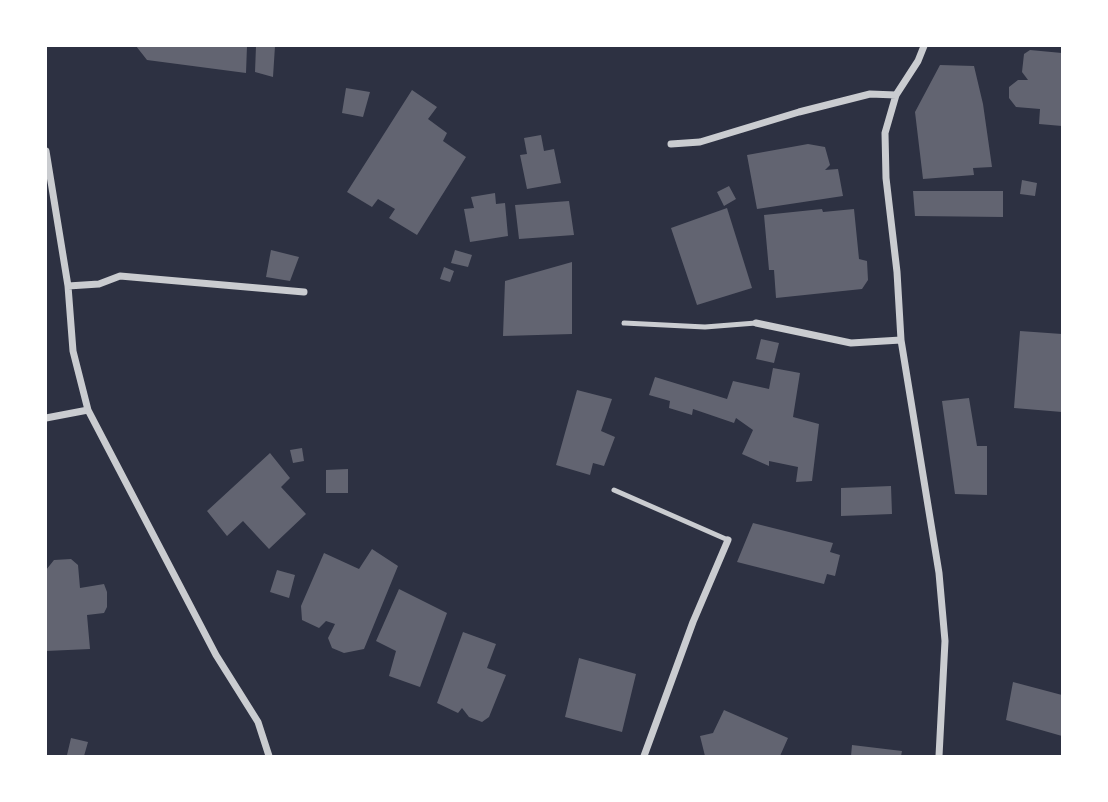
<!DOCTYPE html>
<html>
<head>
<meta charset="utf-8">
<style>
  body { margin:0 }
  #map { position:relative; width:1108px; height:802px; overflow:hidden; background:#2d3142; font-family:"Asap Condensed",sans-serif }
  canvas { display:block }
  .frame { position:absolute; inset:0; border:47px solid #fff; pointer-events:none }
</style>
</head>
<body>
<div id="map">
<canvas width="1108" height="802"></canvas>
<div class="frame"></div>
</div>
<script>
const ctx = document.querySelector('canvas').getContext('2d');
ctx.lineJoin = 'round';
function paint(path, color) {
  ctx.fillStyle = color;
  ctx.fill(path, 'evenodd');
}
function poly(rows) {
  const path = new Path2D();
  for (const r of rows) {
    path.moveTo(r[0], r[1]);
    for (let i = 2; i < r.length; i += 2) path.lineTo(r[i], r[i + 1]);
  }
  return path;
}
function stroke(path, color, width, dash) {
  ctx.strokeStyle = color;
  ctx.lineWidth = width;
  ctx.lineCap = dash ? 'butt' : 'round';
  ctx.setLineDash(dash || []);
  ctx.stroke(path);
}
paint(poly([
  [136,46,247,46,246,73,147,60],
  [256,46,275,46,273,77,255,72],
  [1030,50,1062,53,1062,126,1039,124,1040,109,1016,107,1009,98,1009,87,1018,80,1028,80,1022,72,1024,54],
  [940,65,974,66,983,104,992,167,973,168,974,175,923,179,915,112],
  [346,88,370,92,363,117,342,113],
  [412,90,437,107,428,119,447,133,443,141,466,157,417,235,389,218,395,209,378,199,372,207,347,192],
  [541,135,544,151,554,149,561,183,527,189,520,155,527,154,524,138],
  [808,144,825,147,830,165,825,170,838,169,843,196,757,209,747,155],
  [1022,180,1037,183,1035,196,1020,194],
  [729,186,736,199,724,206,717,192],
  [913,191,1003,191,1003,217,915,216],
  [495,193,496,204,505,203,508,236,470,242,464,209,474,208,471,197],
  [569,201,574,235,519,239,515,205],
  [727,208,752,288,697,305,671,228],
  [822,209,823,212,854,209,859,259,867,261,868,280,862,289,776,298,774,270,769,270,764,215],
  [271,250,299,257,290,281,266,277],
  [455,250,472,255,468,267,451,263],
  [572,262,572,334,503,336,505,281],
  [444,267,454,271,450,282,440,279],
  [1020,331,1062,334,1062,412,1014,408],
  [761,339,779,343,774,363,756,359],
  [773,368,800,373,793,417,819,424,812,481,796,482,798,467,769,461,769,466,742,454,753,430,736,418,734,423,693,409,692,415,669,408,670,401,649,395,655,377,727,399,733,381,769,389],
  [577,390,612,399,601,431,615,437,604,466,593,463,590,475,556,465],
  [969,398,977,446,987,446,987,495,955,494,942,401],
  [302,448,304,461,293,463,290,450],
  [270,453,290,478,281,487,306,514,269,549,243,521,227,536,207,511],
  [348,469,348,493,326,493,326,470],
  [891,486,892,514,841,516,841,488],
  [753,523,833,543,830,552,840,555,835,576,827,574,824,584,737,562],
  [372,549,398,566,364,649,344,653,332,648,328,638,335,624,326,621,319,628,302,620,301,606,324,553,359,569],
  [71,559,78,565,80,588,104,584,107,592,107,607,104,613,87,615,90,649,46,651,46,570,54,560],
  [277,570,295,575,289,598,270,592],
  [399,589,447,613,420,687,389,676,396,651,376,641],
  [463,632,496,644,487,668,506,675,489,717,482,722,469,717,462,708,458,713,437,703],
  [579,658,636,674,622,732,565,717],
  [1013,682,1062,695,1062,736,1006,720],
  [724,710,788,738,780,756,705,756,700,736,713,733],
  [71,738,88,742,84,756,67,755],
  [852,745,902,751,901,756,851,756]
]), '#626471');
stroke(poly([
  [624,323,705,327,756,323],
  [614,490,728,540]
]), '#caccd0', 5);
stroke(poly([
  [924,46,918,61,896,95,885,133,886,178,897,272,901,340,939,573,945,641,939,756],
  [671,144,700,142,799,112,870,94,896,95],
  [46,151,68,286,73,351,88,410,216,655,258,722,269,756],
  [68,286,99,284,120,276,304,292],
  [756,323,851,343,901,340],
  [46,418,88,410],
  [644,756,693,622,728,540]
]), '#caccd0', 7);
</script>
</body>
</html>
